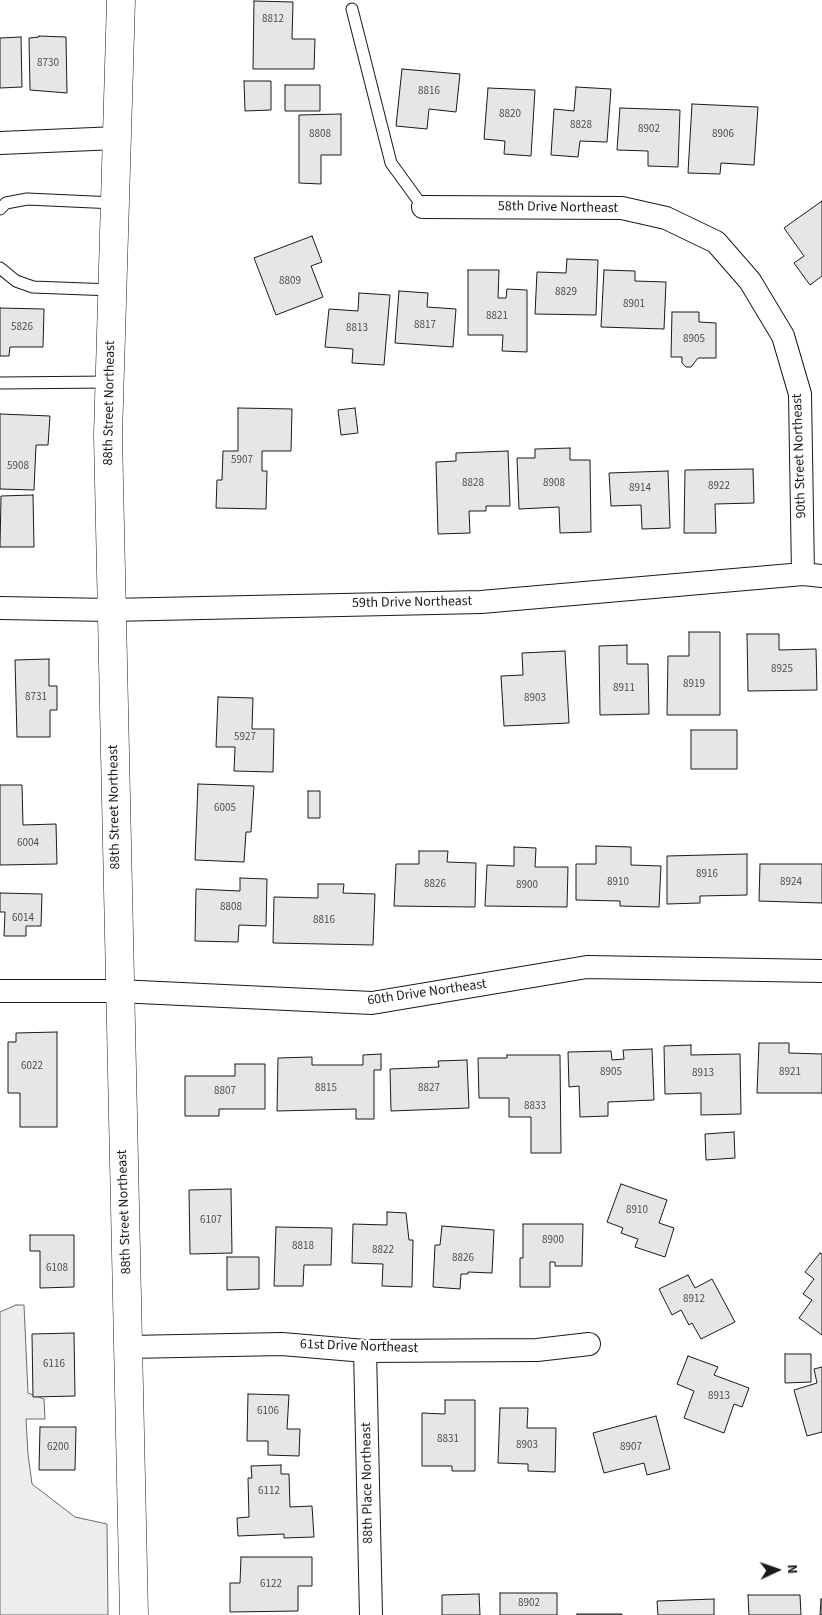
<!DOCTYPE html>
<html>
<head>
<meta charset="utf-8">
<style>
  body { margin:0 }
  #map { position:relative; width:822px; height:1615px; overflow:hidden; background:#fff; font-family:"Source Sans 3",sans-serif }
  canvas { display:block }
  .north { position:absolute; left:752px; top:1545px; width:50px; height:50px; -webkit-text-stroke:4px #fff; paint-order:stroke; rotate:87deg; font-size:14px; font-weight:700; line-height:20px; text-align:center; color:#1a1a1a }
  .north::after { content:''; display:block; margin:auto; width:18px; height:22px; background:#1a1a1a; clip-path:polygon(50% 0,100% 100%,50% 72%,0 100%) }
</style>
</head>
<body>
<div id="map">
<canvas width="822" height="1615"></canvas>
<div class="north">N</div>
</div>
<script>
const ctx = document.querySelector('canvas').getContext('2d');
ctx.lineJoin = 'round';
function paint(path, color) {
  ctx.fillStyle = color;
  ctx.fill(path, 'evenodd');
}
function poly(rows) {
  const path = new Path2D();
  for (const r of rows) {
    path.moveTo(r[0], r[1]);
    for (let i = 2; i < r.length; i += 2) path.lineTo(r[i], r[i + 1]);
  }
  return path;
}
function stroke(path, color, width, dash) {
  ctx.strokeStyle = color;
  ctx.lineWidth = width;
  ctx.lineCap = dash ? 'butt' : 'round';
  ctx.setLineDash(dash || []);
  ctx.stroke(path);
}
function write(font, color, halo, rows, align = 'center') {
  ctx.font = font + ' "Source Sans 3",sans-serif';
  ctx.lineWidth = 4;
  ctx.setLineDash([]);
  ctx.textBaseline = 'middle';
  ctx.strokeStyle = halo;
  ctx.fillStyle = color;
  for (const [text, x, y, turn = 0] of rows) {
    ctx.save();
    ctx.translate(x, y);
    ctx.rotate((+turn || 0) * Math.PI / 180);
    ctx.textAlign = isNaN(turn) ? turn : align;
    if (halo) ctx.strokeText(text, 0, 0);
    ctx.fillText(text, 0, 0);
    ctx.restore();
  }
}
const built = poly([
  [16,1305,24,1305,28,1393,44,1399,45,1419,26,1419,28,1454,32,1484,75,1517,107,1524,108,1615,0,1615,0,1312,16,1305]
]);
paint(built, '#ededed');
stroke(built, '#6a6a6a', 1);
const building = poly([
  [254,1,293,2,292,39,315,39,314,69,253,69,254,1],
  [39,36,66,37,67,93,30,90,29,38,39,37,39,36],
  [21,37,22,87,0,88,0,38,21,37],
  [402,69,460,74,456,112,429,109,427,129,396,126,402,69],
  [244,81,271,81,271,110,245,111,244,81],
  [285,85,320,85,320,111,285,111,285,85],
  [576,87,611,89,607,142,580,141,578,157,551,155,554,109,574,111,576,87],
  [488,88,535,90,531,156,504,154,505,141,484,139,488,88],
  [692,104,758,107,754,165,721,163,720,174,688,173,692,104],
  [620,108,680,110,678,167,648,166,648,151,617,150,620,108],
  [341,114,341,155,321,155,321,184,299,183,299,115,341,114],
  [822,201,822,276,810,285,794,263,804,256,784,228,822,201],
  [312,236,322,262,311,266,323,297,276,315,254,258,312,236],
  [567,259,598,260,596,315,535,314,537,272,566,273,567,259],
  [468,270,499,270,498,298,506,298,507,289,527,290,527,352,502,351,503,335,468,335,468,270],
  [604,270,635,271,635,281,666,282,664,329,601,327,604,270],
  [399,291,428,293,427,307,456,309,453,347,395,343,399,291],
  [359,293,390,295,384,365,352,363,353,349,325,347,329,309,358,311,359,293],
  [0,308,44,309,43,347,10,347,9,356,0,356,0,308],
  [672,312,699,312,699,322,716,323,716,358,698,358,691,367,686,367,682,363,682,357,671,357,672,312],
  [238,408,292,409,291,451,262,451,262,471,267,471,266,509,216,508,217,480,222,480,223,451,238,451,238,408],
  [355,408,358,433,341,435,338,410,355,408],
  [0,414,50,416,48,445,36,445,34,490,0,489,0,414],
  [570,448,570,460,590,460,591,532,560,533,559,507,519,509,517,458,535,458,535,449,570,448],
  [508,451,510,506,486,506,486,511,469,511,470,533,438,534,436,462,456,461,456,453,508,451],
  [753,469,754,503,715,504,716,533,684,533,685,470,753,469],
  [668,471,670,528,642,529,641,505,611,506,609,473,668,471],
  [33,495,34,547,0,547,1,496,33,495],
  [689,632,720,632,720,715,667,715,668,656,689,656,689,632],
  [747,634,779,634,779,650,816,649,817,690,748,691,747,634],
  [627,645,627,664,648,664,649,714,600,715,599,646,627,645],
  [565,651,569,723,504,726,501,676,523,675,522,653,565,651],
  [49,659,49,686,57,686,57,710,50,710,50,737,17,737,15,660,49,659],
  [218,697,253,698,252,729,274,729,273,772,234,771,235,747,216,747,218,697],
  [691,730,737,730,737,769,691,769,691,730],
  [198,784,254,786,251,832,246,832,244,862,195,860,198,784],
  [0,785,22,785,23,825,56,824,57,864,0,865,0,785],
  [308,791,320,791,320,818,308,818,308,791],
  [596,846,631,847,631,865,661,866,659,907,620,906,620,901,576,900,576,864,596,864,596,846],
  [514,847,536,848,535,867,568,867,567,907,485,906,487,865,514,866,514,847],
  [419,851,448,851,447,862,476,863,475,907,394,906,396,864,419,864,419,851],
  [747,854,747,895,700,896,700,903,667,904,667,856,747,854],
  [760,864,822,864,822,903,759,901,760,864],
  [240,878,267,879,266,926,239,925,238,942,195,941,196,889,240,891,240,878],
  [318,884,344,884,343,893,375,894,373,945,273,943,274,897,318,898,318,884],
  [0,893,42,894,41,926,26,926,26,936,4,936,5,912,0,912,0,893],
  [57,1032,57,1127,20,1127,20,1093,8,1093,8,1042,16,1042,16,1033,57,1032],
  [759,1043,789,1043,789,1053,822,1054,822,1093,757,1093,759,1043],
  [691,1045,691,1055,740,1054,741,1114,701,1115,701,1093,665,1094,664,1046,691,1045],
  [652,1049,654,1100,608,1102,608,1116,580,1117,579,1086,569,1087,568,1052,611,1051,612,1060,624,1059,623,1050,652,1049],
  [381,1054,381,1070,374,1070,374,1119,356,1119,356,1109,277,1111,278,1058,312,1057,312,1065,363,1065,363,1055,381,1054],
  [507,1055,560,1055,561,1153,531,1153,531,1117,509,1117,509,1098,479,1098,478,1058,507,1058,507,1055],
  [467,1060,469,1108,391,1111,390,1069,439,1067,438,1061,467,1060],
  [235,1064,265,1064,265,1109,219,1109,219,1116,185,1116,185,1076,235,1076,235,1064],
  [734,1132,735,1158,706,1160,705,1134,734,1132],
  [621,1184,667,1200,659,1223,674,1228,665,1257,635,1247,638,1239,621,1233,623,1228,607,1222,621,1184],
  [231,1189,232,1253,190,1254,189,1190,231,1189],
  [387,1212,406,1213,409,1240,413,1240,412,1287,382,1286,383,1264,352,1263,353,1224,387,1225,387,1212],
  [523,1224,583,1224,582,1266,555,1266,555,1262,550,1262,550,1287,520,1287,520,1258,523,1258,523,1224],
  [442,1226,494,1230,492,1273,468,1272,468,1274,461,1274,460,1289,433,1287,435,1245,440,1245,442,1226],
  [276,1227,332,1228,331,1265,304,1265,303,1286,274,1286,276,1227],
  [30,1235,74,1235,74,1287,40,1288,40,1251,30,1251,30,1235],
  [820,1253,822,1254,822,1335,799,1318,812,1300,803,1294,814,1279,805,1272,820,1253],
  [227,1257,259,1257,259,1289,227,1290,227,1257],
  [688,1275,695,1288,712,1279,735,1322,701,1339,692,1323,689,1325,681,1310,672,1315,659,1289,688,1275],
  [74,1333,75,1396,33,1397,32,1334,74,1333],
  [785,1354,811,1354,811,1382,785,1383,785,1354],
  [688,1356,718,1367,714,1375,749,1388,742,1407,734,1404,724,1433,684,1418,694,1391,677,1384,688,1356],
  [822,1367,822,1432,807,1436,794,1390,817,1383,814,1369,822,1367],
  [248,1394,289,1395,287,1429,300,1429,299,1456,268,1455,268,1441,247,1441,248,1394],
  [445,1400,475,1400,475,1471,452,1471,452,1466,422,1466,422,1413,445,1414,445,1400],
  [500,1408,528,1408,527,1428,556,1428,555,1472,528,1471,528,1464,498,1463,500,1408],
  [656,1416,670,1469,647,1475,644,1463,604,1473,593,1433,656,1416],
  [40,1427,76,1427,75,1470,39,1470,40,1427],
  [281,1465,281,1474,289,1474,290,1507,312,1506,314,1537,284,1538,284,1534,238,1536,237,1518,249,1517,248,1478,252,1478,251,1466,281,1465],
  [241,1557,312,1557,312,1586,298,1586,298,1611,230,1612,230,1583,240,1583,241,1557],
  [500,1593,557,1593,557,1615,500,1615,500,1593],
  [479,1594,480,1615,442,1615,442,1595,479,1594],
  [748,1595,800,1595,801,1615,749,1615,748,1595],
  [714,1599,714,1615,658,1615,657,1601,714,1599],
  [821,1599,822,1599,822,1615,820,1615,821,1599],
  [577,1614,622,1614,622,1615,577,1615,577,1614]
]);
paint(building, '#e6e6e6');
stroke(building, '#1a1a1a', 1);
const service = poly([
  [352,9,391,163,423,207],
  [0,209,6,203,27,199,115,203],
  [0,268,16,281,33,287,112,290],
  [0,383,110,382]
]);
const minor = poly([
  [0,143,117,138],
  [423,207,622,208,666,218,716,242,750,281,783,336,800,394,803,574],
  [0,608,110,610,481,602,803,574,822,576],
  [0,991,118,991,372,1003,587,967,822,971],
  [129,1347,282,1344,365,1351,537,1350,589,1344],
  [365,1351,371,1615]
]);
const secondary = poly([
  [121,0,108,435,134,1615]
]);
stroke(service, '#1a1a1a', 13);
stroke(minor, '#1a1a1a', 24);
stroke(secondary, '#1a1a1a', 29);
stroke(service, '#fff', 11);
stroke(minor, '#fff', 22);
stroke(secondary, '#fff', 28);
write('11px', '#4d4d4d', null, [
  ["8812",273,20],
  ["8730",48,64],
  ["8816",429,92],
  ["8820",510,115],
  ["8828",581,126],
  ["8902",649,130],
  ["8808",320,135],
  ["8906",723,135],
  ["8809",290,282],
  ["8829",566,293],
  ["8901",634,305],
  ["8821",497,317],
  ["8817",425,326],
  ["5826",22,328],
  ["8813",357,329],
  ["8905",694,340],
  ["5907",242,461],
  ["5908",18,467],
  ["8828",473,484],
  ["8908",554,484],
  ["8922",719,487],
  ["8914",640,489],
  ["8925",782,670],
  ["8919",694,685],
  ["8911",624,689],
  ["8731",36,698],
  ["8903",535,699],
  ["5927",245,738],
  ["6005",225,809],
  ["6004",28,844],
  ["8916",707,875],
  ["8910",618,883],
  ["8924",791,883],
  ["8826",435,885],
  ["8900",527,886],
  ["8808",231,908],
  ["6014",23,919],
  ["8816",324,921],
  ["6022",32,1067],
  ["8905",611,1073],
  ["8921",790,1073],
  ["8913",703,1074],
  ["8815",326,1089],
  ["8827",429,1089],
  ["8807",225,1092],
  ["8833",535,1107],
  ["8910",637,1211],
  ["6107",211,1221],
  ["8900",553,1241],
  ["8818",303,1247],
  ["8822",383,1251],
  ["8826",463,1259],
  ["6108",57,1269],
  ["8912",694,1300],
  ["6116",54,1365],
  ["8913",719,1397],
  ["6106",268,1412],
  ["8831",448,1440],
  ["8903",527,1446],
  ["6200",58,1448],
  ["8907",631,1448],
  ["6112",269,1492],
  ["6122",271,1585],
  ["8902",529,1604]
]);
write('14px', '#1a1a1a', '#fff', [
  ["58th Drive Northeast",558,208,1],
  ["88th Street Northeast",110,403,-89],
  ["90th Street Northeast",800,456,-92],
  ["59th Drive Northeast",412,603,-1],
  ["88th Street Northeast",115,807,-91],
  ["60th Drive Northeast",427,993,-8],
  ["88th Street Northeast",125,1212,-92],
  ["61st Drive Northeast",359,1347,2],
  ["88th Place Northeast",368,1483,-91]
]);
</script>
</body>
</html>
